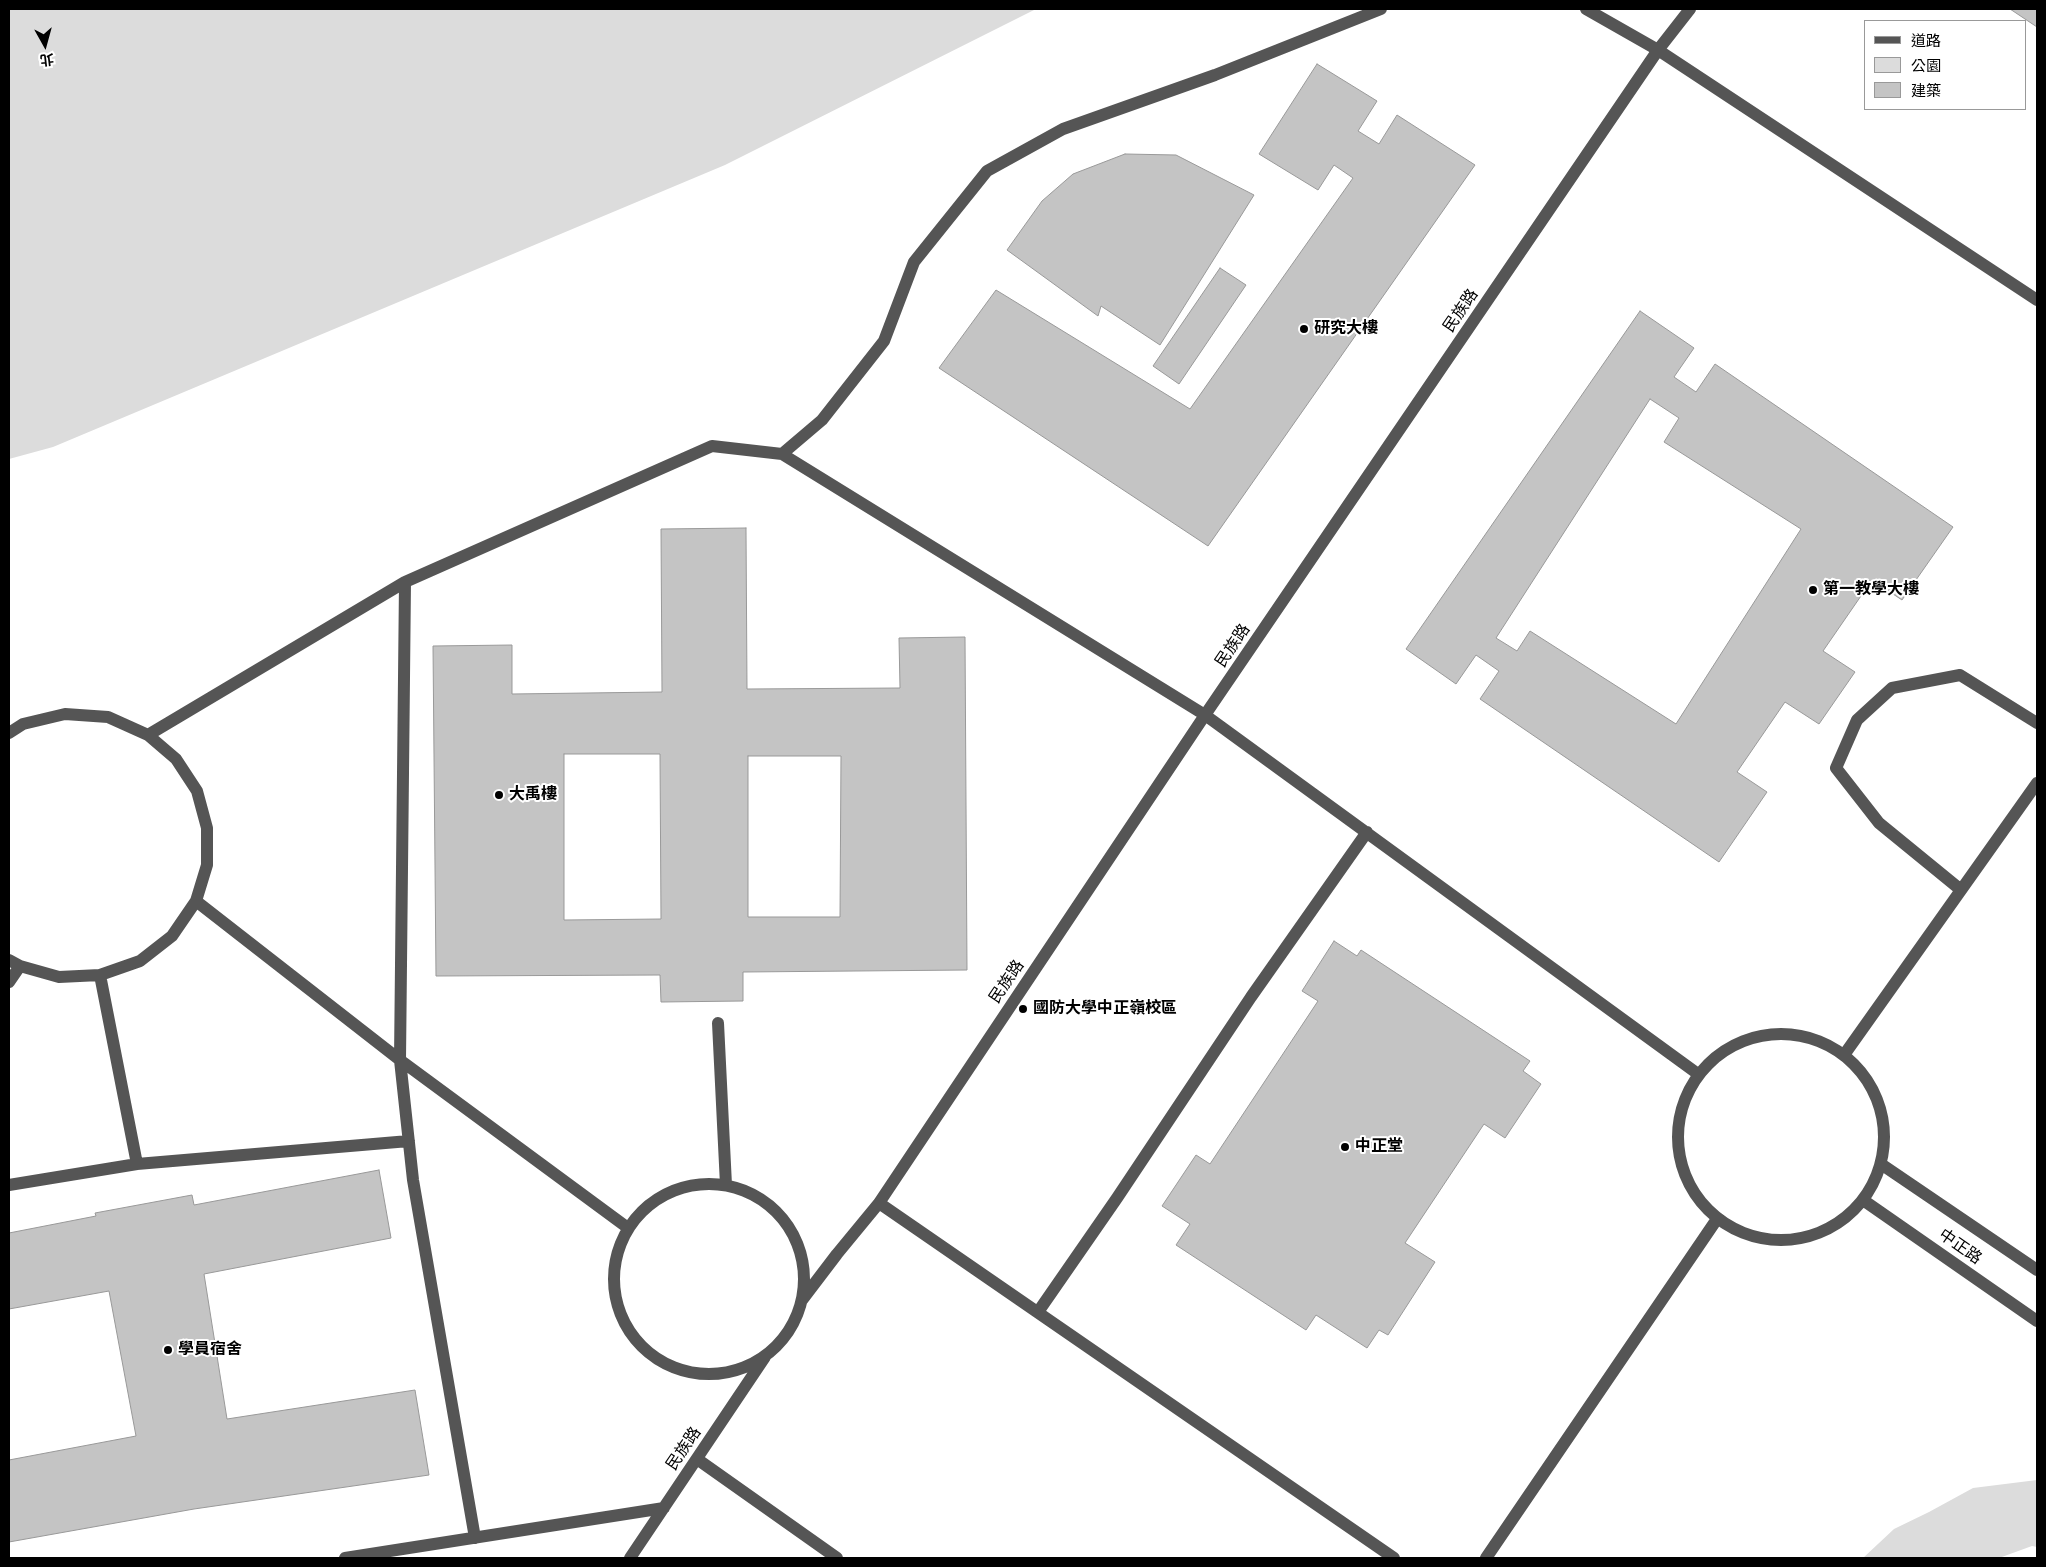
<!DOCTYPE html>
<html>
<head>
<meta charset="utf-8">
<style>
  body { margin:0 }
  #map { position:relative; width:2046px; height:1567px; overflow:hidden; background:#fff; font-family:Helvetica,"Noto Sans TC",sans-serif }
  canvas { display:block }
  .frame { position:absolute; inset:0; border:10px solid #000; pointer-events:none }
  .legend { position:absolute; left:1864px; top:20px; width:162px; height:90px; box-sizing:border-box; background:#fff; border:1px solid #999; margin:0; padding:6px 9px; list-style:none; font-size:15px; color:#000 }
  .legend li { display:flex; align-items:center; gap:10px; height:25px }
  .legend b { width:25px; border:1px solid #999 }
  .north { position:absolute; left:20px; top:20px; width:50px; height:50px; -webkit-text-stroke:4px #fff; paint-order:stroke; rotate:173deg; font-size:14px; font-weight:700; line-height:20px; text-align:center; color:#000 }
  .north::after { content:''; display:block; margin:auto; width:18px; height:22px; background:#000; clip-path:polygon(50% 0,100% 100%,50% 72%,0 100%) }
</style>
</head>
<body>
<div id="map">
<canvas width="2046" height="1567"></canvas>
<div class="frame"></div>
<ul class="legend">
<li><b style="height:6px;background:#555"></b>道路</li>
<li><b style="height:14px;background:#dcdcdc"></b>公園</li>
<li><b style="height:14px;background:#c4c4c4"></b>建築</li>
</ul>
<div class="north">北</div>
</div>
<script>
const ctx = document.querySelector('canvas').getContext('2d');
ctx.lineJoin = 'round';
function paint(path, color) {
  ctx.fillStyle = color;
  ctx.fill(path, 'evenodd');
}
function poly(rows) {
  const path = new Path2D();
  for (const r of rows) {
    if (r.length === 3) {
      path.moveTo(r[0] + r[2], r[1]);
      path.arc(r[0], r[1], r[2], 0, 2 * Math.PI);
      continue;
    }
    path.moveTo(r[0], r[1]);
    for (let i = 2; i < r.length; i += 2) path.lineTo(r[i], r[i + 1]);
  }
  return path;
}
function stroke(path, color, width, dash) {
  ctx.strokeStyle = color;
  ctx.lineWidth = width;
  ctx.lineCap = dash ? 'butt' : 'round';
  ctx.setLineDash(dash || []);
  ctx.stroke(path);
}
function write(font, color, halo, rows, align = 'center') {
  ctx.font = font + ' Helvetica,"Noto Sans TC",sans-serif';
  ctx.lineWidth = 4;
  ctx.setLineDash([]);
  ctx.textBaseline = 'middle';
  ctx.strokeStyle = halo;
  ctx.fillStyle = color;
  for (const [text, x, y, turn = 0] of rows) {
    ctx.save();
    ctx.translate(x, y);
    ctx.rotate((+turn || 0) * Math.PI / 180);
    ctx.textAlign = isNaN(turn) ? turn : align;
    if (halo) ctx.strokeText(text, 0, 0);
    ctx.fillText(text, 0, 0);
    ctx.restore();
  }
}
paint(poly([
  [9,9,1036,9,725,165,53,447,9,459],
  [2037,1480,2037,1547,2032,1546,1999,1558,1863,1558,1894,1529,1929,1512,1973,1488]
]), '#dcdcdc');
const building = poly([
  [2010,9,2037,9,2037,27,2010,9],
  [1317,64,1377,101,1358,131,1379,144,1397,115,1475,165,1208,546,939,368,996,290,1190,409,1353,178,1334,165,1318,190,1259,154,1317,64],
  [1125,154,1176,155,1254,195,1160,345,1101,306,1098,316,1007,250,1042,201,1073,174,1125,154],
  [1220,268,1246,285,1179,384,1153,366,1220,268],
  [1640,311,1694,348,1674,377,1696,392,1715,364,1953,527,1902,600,1872,580,1823,651,1855,672,1819,724,1785,702,1737,772,1767,792,1719,862,1480,699,1499,671,1476,655,1456,684,1406,649,1640,311],
  [1650,399,1679,418,1664,442,1801,529,1676,724,1530,631,1517,651,1496,638,1650,399],
  [746,528,747,689,900,688,899,638,965,637,967,970,743,972,743,1001,661,1002,660,975,436,976,433,646,512,645,512,694,662,692,661,529,746,528],
  [564,754,660,754,661,919,564,920,564,754],
  [748,756,841,756,840,917,748,917,748,756],
  [1334,941,1357,956,1361,950,1530,1061,1523,1071,1541,1084,1505,1138,1484,1124,1405,1243,1435,1262,1388,1335,1379,1330,1367,1348,1316,1315,1306,1330,1176,1245,1190,1224,1162,1206,1196,1155,1210,1164,1318,1001,1302,991,1334,941],
  [379,1170,391,1238,204,1274,227,1419,415,1390,429,1475,194,1509,9,1542,9,1460,136,1436,109,1291,9,1309,9,1233,96,1216,95,1213,192,1195,194,1205,379,1170]
]);
paint(building, '#c4c4c4');
stroke(building, '#999', 1);
stroke(poly([
  [1586,9,1658,50,2037,300],
  [782,454,822,420,884,341,914,262,987,171,1063,129,1215,75,1381,9],
  [405,582,400,1060,413,1180,475,1538],
  [9,733,23,724,65,714,108,717,148,735,176,759,197,791,207,828,207,865,196,901,172,936,140,961,100,975,59,977,20,966,9,960],
  [148,735,405,582,712,446,782,454,1205,715,1698,1074],
  [1961,890,1879,823,1836,768,1857,720,1892,688,1960,675,2037,723],
  [196,901,400,1060,628,1228],
  [100,975,137,1164],
  [9,982,20,966],
  [718,1023,726,1185],
  [1781,1137,103],
  [1844,1055,2037,783],
  [1881,1164,2037,1270],
  [709,1279,95],
  [9,1185,137,1164,409,1141],
  [1863,1200,2037,1321],
  [879,1203,1394,1558],
  [802,1300,837,1254,879,1203,1205,715,1658,50,1690,9],
  [1038,1312,1117,1198,1251,997,1367,832],
  [697,1459,837,1558],
  [345,1558,664,1508],
  [630,1558,765,1357],
  [1486,1558,1717,1219]
]), '#555', 12);
for (const [x, y, r, color] of [
  [1304,329,5,"#000"],
  [1813,590,5,"#000"],
  [499,795,5,"#000"],
  [1023,1009,5,"#000"],
  [1345,1147,5,"#000"],
  [168,1350,5,"#000"]
]) {
  const dot = new Path2D();
  dot.arc(x, y, r, 0, 2 * Math.PI);
  ctx.fillStyle = color;
  ctx.fill(dot);
  stroke(dot, '#fff', 2);
}
write('16px', '#000', '#fff', [
  ["民族路",1461,311,-56],
  ["民族路",1233,646,-56],
  ["民族路",1007,982,-56],
  ["中正路",1960,1247,35],
  ["民族路",684,1449,-56]
]);
write('bold 16px', '#000', '#fff', [
  ["研究大樓",1314,329],
  ["第一教學大樓",1823,590],
  ["大禹樓",509,795],
  ["國防大學中正嶺校區",1033,1009],
  ["中正堂",1355,1147],
  ["學員宿舍",178,1350]
], 'left');
</script>
</body>
</html>
